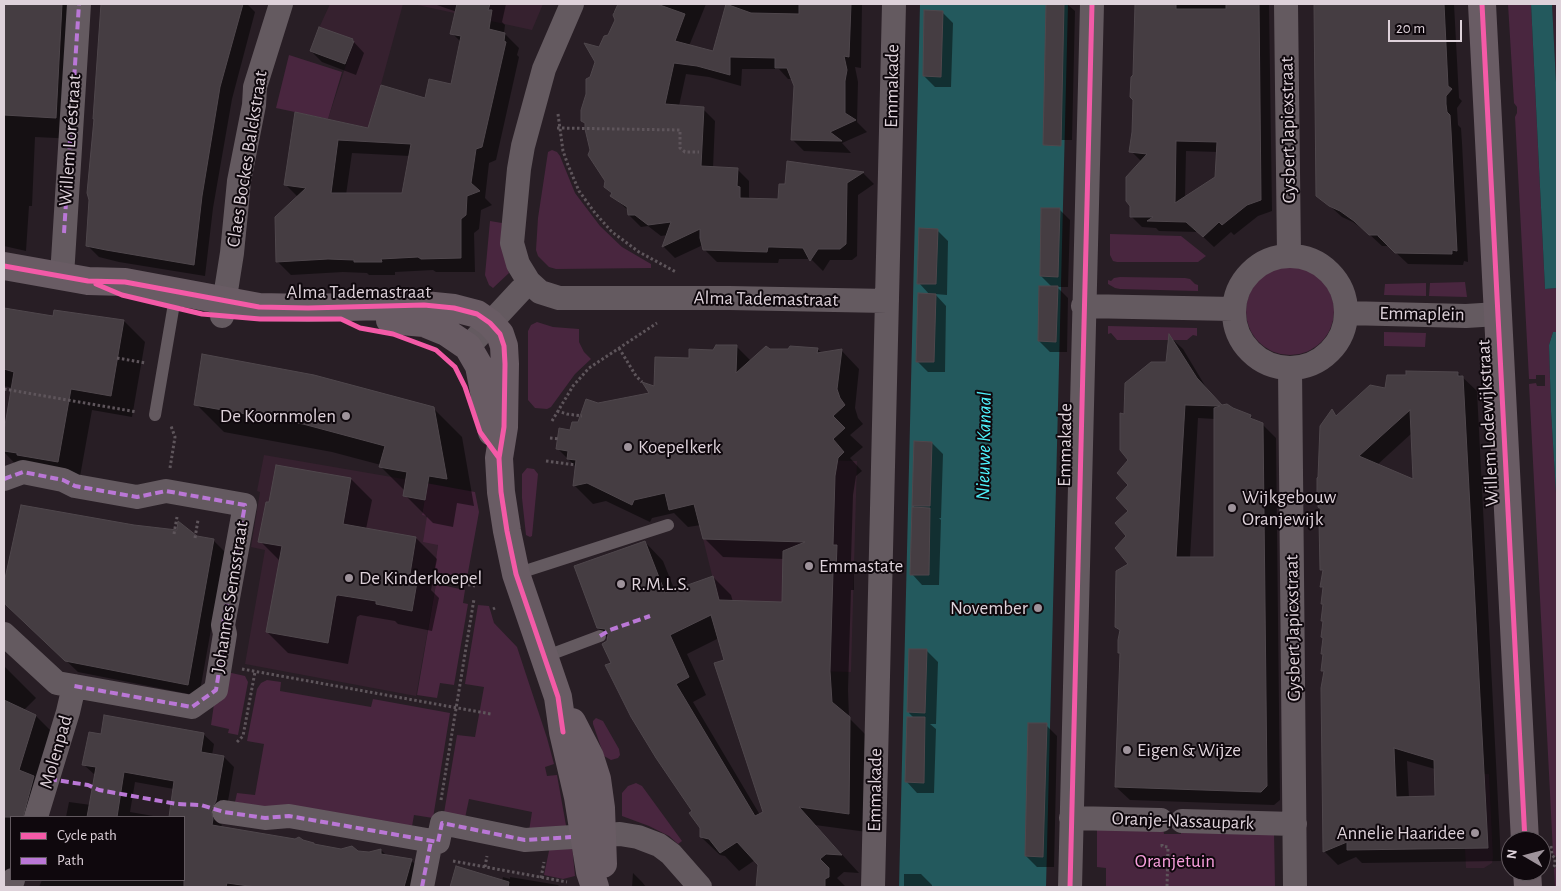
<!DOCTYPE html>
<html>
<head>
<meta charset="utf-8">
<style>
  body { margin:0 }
  #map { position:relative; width:1561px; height:891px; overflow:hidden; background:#281e25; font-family:"Alegreya Sans",sans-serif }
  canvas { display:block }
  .frame { position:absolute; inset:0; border:5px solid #ded2da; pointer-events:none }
  .legend { position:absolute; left:10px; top:816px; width:175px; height:65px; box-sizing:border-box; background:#0f080d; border:1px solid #62595f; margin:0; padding:6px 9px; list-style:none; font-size:15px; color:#ded2da }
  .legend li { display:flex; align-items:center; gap:10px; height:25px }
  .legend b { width:25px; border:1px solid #62595f }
  .north { position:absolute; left:1501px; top:831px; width:50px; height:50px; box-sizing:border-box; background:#0f080d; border:1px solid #62595f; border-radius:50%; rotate:278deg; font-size:14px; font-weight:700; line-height:20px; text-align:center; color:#ded2da }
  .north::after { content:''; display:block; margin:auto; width:18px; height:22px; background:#9e939b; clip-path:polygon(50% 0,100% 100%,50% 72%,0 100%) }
  .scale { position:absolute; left:1388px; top:20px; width:74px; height:22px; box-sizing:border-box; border:2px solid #ded2da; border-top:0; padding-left:6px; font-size:15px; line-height:18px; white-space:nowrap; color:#ded2da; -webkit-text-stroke:4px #0f080d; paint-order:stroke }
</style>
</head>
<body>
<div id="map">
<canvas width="1561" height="891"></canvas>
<div class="frame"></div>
<ul class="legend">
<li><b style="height:6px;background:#f35aa7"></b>Cycle path</li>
<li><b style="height:6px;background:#ba77d6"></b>Path</li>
</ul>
<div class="north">N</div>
<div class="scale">20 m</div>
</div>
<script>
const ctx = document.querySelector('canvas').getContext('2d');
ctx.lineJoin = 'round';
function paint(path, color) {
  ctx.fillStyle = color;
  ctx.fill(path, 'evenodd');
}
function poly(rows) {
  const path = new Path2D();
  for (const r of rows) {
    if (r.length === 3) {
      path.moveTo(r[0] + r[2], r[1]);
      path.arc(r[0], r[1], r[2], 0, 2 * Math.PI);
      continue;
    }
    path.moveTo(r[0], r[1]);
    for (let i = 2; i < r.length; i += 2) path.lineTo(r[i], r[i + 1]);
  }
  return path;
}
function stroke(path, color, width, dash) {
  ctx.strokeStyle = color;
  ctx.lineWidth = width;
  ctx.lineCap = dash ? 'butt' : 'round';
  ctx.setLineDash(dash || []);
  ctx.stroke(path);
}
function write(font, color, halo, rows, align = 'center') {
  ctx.font = font + ' "Alegreya Sans",sans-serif';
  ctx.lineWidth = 4;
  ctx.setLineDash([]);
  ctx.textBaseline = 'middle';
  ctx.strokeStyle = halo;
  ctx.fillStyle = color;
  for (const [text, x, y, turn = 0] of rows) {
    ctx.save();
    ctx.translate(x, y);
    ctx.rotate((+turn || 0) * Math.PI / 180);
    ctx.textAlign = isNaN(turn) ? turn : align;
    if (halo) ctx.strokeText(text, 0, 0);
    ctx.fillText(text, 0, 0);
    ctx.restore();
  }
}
paint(poly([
  [330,4,403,4,369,128,328,119,354,41,353,39,351,40,319,28],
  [413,4,543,4,532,30],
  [1552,4,1557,4,1557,102],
  [264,455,415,481,425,497,422,515,427,515,438,545,434,571,438,573,416,696,245,664,265,550,251,547,260,492,257,491],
  [683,457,857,461,851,672,735,669],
  [1489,774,1493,858,1492,863,1484,868,1466,868,1461,775]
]), '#36212f');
paint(poly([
  [1508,4,1531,4,1545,289,1557,288,1557,332,1553,332,1549,345,1551,411,1557,509,1557,887,1555,887,1554,869,1557,866,1556,857,1553,853,1550,793,1529,384,1536,383,1537,386,1545,386,1545,375,1536,375,1536,379,1529,379,1515,117,1517,113,1517,107,1514,103],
  [289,55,342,72,328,119,276,108],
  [552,150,557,152,560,156,575,193,600,226,622,247,651,264,651,268,556,269,549,267,538,256,536,250,538,218,548,152],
  [490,221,502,223,501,244,509,273,493,288,489,285,485,275],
  [1110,234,1181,236,1206,256,1198,262,1117,262,1113,261,1110,255],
  [1290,311,44],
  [1120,277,1185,278,1190,279,1195,284,1198,285,1198,291,1120,289,1115,288,1108,284,1108,280,1111,281,1114,278],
  [1465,282,1467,297,1429,296,1430,283],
  [1426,283,1426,296,1384,295,1385,284],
  [537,322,553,327,579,329,579,342,584,352,591,359,575,374,551,407,547,409,535,408,528,400,528,331,531,325],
  [1108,326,1197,328,1197,336,1193,335,1187,340,1117,340,1111,333,1108,334],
  [1384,332,1426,333,1425,347,1384,346],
  [527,468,534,469,538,474,532,536,530,537,526,535,522,498,522,474],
  [415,481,475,492,479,512,467,578,434,572,438,545,423,542,427,516,422,515,425,498],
  [436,584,465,590,463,603,468,604,454,685,440,683,437,698,417,695],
  [478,605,489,606,494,623,517,647,547,738,554,764,545,767,547,776,557,775,567,831,529,831,532,812,469,799,465,818,444,813,457,735,475,737,484,687,465,684],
  [227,672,245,676,248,682,238,735,228,733,229,729,211,725,214,704,220,702,225,674],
  [267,680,281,682,280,691,371,707,373,699,450,713,433,818,414,815,411,832,235,802,237,793,255,795,264,744,247,741,257,689,261,683],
  [596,718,603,721,619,749,620,755,618,758,611,760,604,756,593,724,593,721],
  [636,783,642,786,682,841,678,844,669,836,649,826,622,816,622,793,628,786],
  [1097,826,1163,827,1164,834,1181,834,1181,828,1274,832,1275,887,1106,887,1106,868,1097,867],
  [572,845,575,876,563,879,544,875,550,846]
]), '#49263f');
paint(poly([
  [920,4,1068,4,1046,887,899,887],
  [1531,4,1552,4,1557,102,1557,288,1545,289],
  [1553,332,1557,332,1557,509,1551,411,1549,345]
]), '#23595d');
paint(poly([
  [4,4,85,4,77,139,35,137,32,206,29,206,26,251,4,246],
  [102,4,247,4,255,12,232,99,213,208,205,276,119,262,99,257,87,245],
  [434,4,506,4,502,22,505,25,504,33,519,48,517,55,519,57,496,160,489,163,485,198,492,205,481,210,479,229,474,233,475,272,436,272,433,270,395,272,395,275,369,275,367,273,343,272,291,275,277,261,298,197,285,184,296,113,369,129,452,85,461,42,452,33,457,12],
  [352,153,410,156,403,195,346,195],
  [623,4,706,4,689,46,714,53,727,4,862,4,861,68,855,67,858,82,857,122,867,132,842,143,851,153,804,151,792,139,795,86,792,79,788,79,779,69,742,69,741,86,709,77,686,74,679,106,703,109,715,121,713,168,737,169,749,181,749,197,751,200,780,200,786,185,788,162,863,173,874,184,858,195,857,256,852,260,830,260,823,271,811,259,779,259,778,263,717,262,705,250,703,245,675,258,664,247,668,235,661,236,648,226,641,227,629,215,629,211,612,196,613,194,605,187,606,181,592,150,586,124,582,121,591,78,600,49,609,36,616,20,613,12,621,10],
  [1047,4,1067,4,1075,11,1072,140,1055,140,1044,129],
  [1136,4,1269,4,1272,211,1258,216,1234,235,1231,232,1214,247,1198,232,1159,231,1156,228,1142,227,1131,216,1142,162,1131,151,1133,132],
  [1186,151,1218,152,1217,178,1185,198],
  [1316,4,1454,4,1459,98,1462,101,1457,108,1458,125,1461,128,1462,143,1468,262,1464,261,1463,265,1408,264,1389,246,1382,246,1368,233,1353,222,1342,217,1318,195],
  [942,12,953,23,951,87,935,87,924,76],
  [352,40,364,53,356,75,322,62,311,51],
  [1059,209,1070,220,1068,287,1057,287,1068,298,1067,352,1050,352,1039,341,1052,287,1041,276],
  [937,230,948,241,947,295,935,294,946,306,945,372,928,372,917,361,930,295,919,283],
  [4,310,54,318,124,321,145,342,132,417,92,410,79,482,23,472,4,452,4,440,13,388,4,386],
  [1170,337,1183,349,1210,394,1222,407,1250,416,1255,421,1262,424,1276,438,1280,800,1274,805,1130,800,1116,787,1121,654,1121,631,1116,627,1130,564,1128,536,1130,460,1125,415,1167,363],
  [1198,418,1215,419,1215,558,1190,558],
  [736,346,751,361,769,350,817,349,822,353,841,350,859,369,855,408,858,418,863,424,850,435,863,447,850,458,862,471,856,476,853,495,851,561,854,565,854,590,851,590,848,690,849,718,868,737,867,832,815,825,859,873,844,872,837,878,846,887,759,887,759,865,755,860,739,871,725,856,720,855,701,837,701,827,694,812,612,663,608,638,598,628,645,542,663,561,675,591,713,577,731,595,733,602,783,603,784,559,723,557,704,538,701,525,688,527,674,513,652,518,650,522,606,501,593,504,575,486,577,468,558,449,571,431,598,404,651,394,656,387,690,360,713,351],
  [719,638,764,813,760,815,693,702,706,695,687,654],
  [1458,373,1477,391,1501,861,1362,863,1356,857,1338,865,1324,851,1325,673,1322,670,1325,656,1322,654,1324,622,1322,620,1324,606,1322,603,1324,589,1322,587,1324,572,1322,569,1322,509,1320,496,1318,494,1332,411,1338,417,1386,390],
  [1412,433,1415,481,1377,465],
  [1407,761,1435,769,1436,797,1409,798],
  [196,404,434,409,462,437,474,506,457,503,453,527,433,523,405,495,405,491,381,467,381,465,332,452,224,432],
  [915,442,932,443,943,454,941,518,939,518,941,520,939,585,922,585,912,574,916,509,914,507],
  [351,479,372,500,366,529,416,538,437,559,431,590,439,598,432,631,398,624,395,621,360,615,357,617,348,664,288,653,267,632,281,562,260,541],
  [22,506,213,540,225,552,199,696,78,672,7,604,4,599,4,588],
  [910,650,927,651,938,662,936,724,930,724,936,729,934,793,917,793,907,782,914,718,909,713],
  [4,666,36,698,24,710,36,716,52,732,42,817,11,817,11,880,4,887],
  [1046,725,1057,736,1054,867,1037,867,1026,856],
  [203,734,214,744,212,755,224,757,234,767,226,812,221,821,222,828,316,846,369,853,381,850,387,856,411,860,422,871,418,887,39,887,42,880,184,880,184,817,170,817,174,789,135,782,130,812,159,817,66,817,69,802,91,805,95,775,84,765,102,736],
  [457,868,502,881,503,877,510,879,510,877,558,885,560,887,451,887],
  [633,873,642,882,646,887,632,887],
  [904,874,921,874,932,885,932,887,904,887]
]), '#0007');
const building = poly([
  [4,4,62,4,56,118,4,115,4,4],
  [101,4,243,4,220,87,202,196,194,265,106,250,86,246,89,200,87,193,94,119,93,119,101,4],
  [457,4,490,4,488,10,492,10,489,29,505,33,504,41,506,42,482,147,476,149,471,183,480,191,467,196,466,215,461,219,461,258,421,259,418,257,381,259,382,262,354,262,354,260,328,259,276,262,275,217,306,188,284,185,295,112,368,128,381,85,425,98,429,79,451,84,461,36,450,34,457,4],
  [338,140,411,144,402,193,331,193,338,140],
  [618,4,657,4,685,14,675,41,713,51,726,4,751,13,799,14,799,4,851,4,849,57,844,56,847,70,845,81,845,113,856,120,830,132,842,141,791,140,794,86,787,68,775,68,775,58,730,57,730,75,697,66,674,63,665,104,704,107,701,166,738,168,737,186,740,187,740,198,778,199,779,184,785,184,787,161,864,172,847,183,846,244,840,249,818,249,810,261,803,248,772,247,768,247,767,252,703,250,700,238,700,229,662,247,671,222,648,225,635,215,628,215,627,207,610,196,612,193,604,187,605,181,588,155,590,150,585,129,585,123,581,121,581,110,586,94,586,79,590,77,595,62,584,43,599,47,604,36,608,35,615,20,613,15,618,4],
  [1046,4,1064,4,1061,146,1043,145,1046,4],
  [1135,4,1176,4,1176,9,1226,9,1226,4,1259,4,1261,200,1247,205,1222,225,1219,222,1203,237,1186,222,1147,221,1153,217,1130,217,1130,206,1126,201,1126,177,1147,154,1129,152,1132,132,1133,100,1130,97,1131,77,1133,75,1135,4],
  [1176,141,1217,142,1215,177,1175,203,1176,141],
  [1314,4,1444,4,1448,86,1452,89,1446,96,1446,104,1447,112,1450,115,1451,131,1457,251,1452,250,1452,254,1395,253,1378,236,1378,235,1369,235,1354,221,1340,211,1329,206,1316,196,1314,4],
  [924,10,943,11,941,77,923,76,924,10],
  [319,27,353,39,352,41,354,41,345,64,310,51,319,27],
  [1041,208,1060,208,1058,277,1040,276,1041,208],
  [919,228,938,229,936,284,917,284,919,228],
  [1039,286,1058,286,1056,342,1038,341,1039,286],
  [918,293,936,294,934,362,916,362,918,293],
  [4,308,53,316,54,310,124,320,111,396,71,389,58,462,17,455,17,453,4,451,4,431,14,372,4,369,4,308],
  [1169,334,1197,378,1222,405,1227,404,1233,408,1251,415,1250,418,1263,423,1267,786,1261,792,1115,787,1120,653,1118,653,1118,640,1120,630,1115,627,1116,571,1128,564,1115,548,1126,536,1115,523,1128,511,1116,498,1128,485,1117,473,1128,460,1120,450,1120,413,1124,414,1125,383,1151,362,1166,362,1169,334],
  [1185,405,1220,406,1214,408,1214,557,1176,557,1185,405],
  [716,345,737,345,736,373,766,346,770,349,788,349,790,346,818,348,817,353,842,349,837,389,840,398,845,405,833,416,845,428,833,439,844,452,838,458,835,476,833,545,837,545,836,572,833,572,830,671,832,702,850,717,849,814,799,807,842,855,826,854,820,859,829,868,829,877,825,879,825,887,756,887,758,865,737,842,720,853,709,839,700,837,700,828,689,813,692,811,656,758,631,717,605,665,611,663,602,644,607,641,608,634,605,629,597,628,574,566,645,541,665,593,713,576,719,600,782,602,783,551,805,542,703,539,694,504,669,510,665,493,634,500,632,505,587,483,573,486,576,460,567,459,568,451,556,449,559,428,570,430,572,422,578,422,586,399,598,403,649,393,642,382,654,386,655,357,689,358,689,349,713,350,716,345],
  [711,615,724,660,714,663,763,812,755,816,676,684,689,677,670,635,711,615],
  [202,354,314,375,434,407,447,479,429,476,425,500,403,496,407,472,379,467,385,446,303,424,194,405,202,354],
  [1406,371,1458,372,1458,376,1463,376,1488,848,1347,850,1347,842,1323,852,1321,688,1324,671,1321,671,1323,654,1321,654,1323,638,1321,637,1323,621,1321,621,1323,604,1321,604,1323,587,1320,587,1323,570,1320,570,1319,521,1321,509,1318,507,1319,495,1317,495,1317,478,1318,477,1320,426,1332,409,1336,416,1370,385,1385,388,1387,375,1406,375,1406,371],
  [1410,410,1413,479,1359,456,1410,410],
  [1394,748,1434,760,1435,796,1396,797,1394,748],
  [914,441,932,442,930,506,912,506,914,441],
  [276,465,351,478,343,524,416,537,410,574,418,576,412,611,376,604,376,601,338,595,336,596,328,643,266,632,282,546,258,542,266,502,269,502,276,465],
  [21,505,134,525,177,530,178,521,197,536,214,539,188,685,65,661,6,605,4,601,4,583,21,505],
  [912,507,930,508,929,575,910,575,912,507],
  [909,649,927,649,925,713,907,712,909,649],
  [4,700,36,715,19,770,34,776,23,817,4,817,4,700],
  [104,715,204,733,201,752,224,756,216,801,211,810,213,819,212,825,295,839,299,837,303,840,314,843,314,844,341,849,352,846,358,851,369,852,381,849,381,854,412,859,404,887,256,887,227,883,226,887,184,887,184,817,169,817,174,781,124,772,117,817,87,817,96,767,82,765,89,732,101,734,104,715],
  [907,717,925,717,924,783,905,782,907,717],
  [1028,723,1047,723,1043,857,1025,856,1028,723],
  [456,866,509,882,508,887,450,887,456,866]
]);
paint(building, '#453d42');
stroke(building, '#4f474c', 1);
stroke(poly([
  [558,114,563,151,568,165,579,191,595,213,612,232,623,240,639,252,676,272],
  [557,128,680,130,680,148,685,152,699,152],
  [619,348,636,376,642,382],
  [117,358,146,363],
  [4,389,137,412],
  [557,411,567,414,582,416],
  [552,421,573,386,589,368,657,323],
  [550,438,560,439],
  [546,461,576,465],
  [170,468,175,437,171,426],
  [174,534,177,517],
  [195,538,198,520],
  [424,576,475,586],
  [493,609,495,608],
  [242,669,491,714],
  [237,742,243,736,255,672],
  [441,800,474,599],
  [1162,844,1162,846,1168,847,1167,887],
  [1551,846,1552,855,1555,858,1555,865,1553,868],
  [453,861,567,882],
  [485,867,487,856],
  [541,878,544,862]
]), '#5e555b', 3, [2.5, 2.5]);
stroke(poly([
  [155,415,176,292],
  [516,574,668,525],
  [544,657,600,636]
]), '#645a60', 12);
stroke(poly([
  [572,4,544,69,523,146,519,169,512,243,518,264,529,282,540,292,559,298,729,298,887,301],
  [1286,4,1289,255],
  [1290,312,56],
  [62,276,79,4],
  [1083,306,1233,309],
  [1346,313,1466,316,1498,314],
  [222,316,232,253,239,181,254,105,255,87,281,4],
  [468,347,521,290],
  [1290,368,1295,887],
  [4,479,23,472,63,480,75,486,137,497,166,491,245,505,223,625,225,634,216,690,192,707,57,683,4,634],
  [224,812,265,818,289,816,438,842,442,823,525,840,620,834,638,837,659,845,671,854,700,887],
  [36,817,68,712,74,686],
  [1071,818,1161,820],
  [1182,821,1295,824],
  [10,887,13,880],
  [422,887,431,841],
  [873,887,894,4],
  [1070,887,1092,4]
]), '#645a60', 24);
stroke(poly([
  [1482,4,1525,841],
  [4,266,88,281,125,282,259,307,308,308,424,305,454,308,477,314,490,323,500,334,504,346,505,364,504,427,499,458,501,492,507,531,516,574,558,697,563,732,578,797,590,872,595,887],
  [390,320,424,323,446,332,468,347,479,366,492,432],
  [572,722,590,757,597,779,601,808,603,864],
  [1527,871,1528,887]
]), '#695c64', 28);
stroke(poly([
  [64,233,79,4],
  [4,479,23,472,63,480,75,486,137,497,166,491,245,505,223,625,225,634,216,690,192,707,74,686],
  [600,636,610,630,650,616],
  [49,779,88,785,99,790,177,804,201,805,224,812,265,818,289,816,438,842,442,823,525,840,571,837],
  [422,887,431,841]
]), '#ba77d6', 4, [8, 4]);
stroke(poly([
  [1482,4,1525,841],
  [4,266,88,281,125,282,259,307,308,308,424,305,454,308,477,314,490,323,500,334,504,346,505,364,504,427,499,458,501,492,507,531,516,574,558,697,563,732],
  [96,284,122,295,202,314,260,319,341,319,360,328,393,334,436,350,455,367,465,387,480,432,499,458],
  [1070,887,1092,4]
]), '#f35aa7', 5);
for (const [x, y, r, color] of [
  [346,416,5,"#9e939b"],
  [628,447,5,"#9e939b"],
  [1232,508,5,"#9e939b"],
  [809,566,5,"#9e939b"],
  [349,578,5,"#9e939b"],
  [621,584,5,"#9e939b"],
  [1038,608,5,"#9e939b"],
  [1127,750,5,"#9e939b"],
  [1475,833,5,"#9e939b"]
]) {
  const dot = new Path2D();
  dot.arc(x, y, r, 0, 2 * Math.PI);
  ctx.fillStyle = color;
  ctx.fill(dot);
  stroke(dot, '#0f080d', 2);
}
write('19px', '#ded2da', '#0f080d', [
  ["Emmakade",892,86,-89],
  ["Gysbert Japicxstraat",1288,130,-91],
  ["Willem Loréstraat",70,140,-86],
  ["Claes Bockes Balckstraat",247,159,-81],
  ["Alma Tademastraat",359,292],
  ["Alma Tademastraat",766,299,1],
  ["Emmaplein",1422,314,1],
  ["Willem Lodewijkstraat",1488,423,-93],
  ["Emmakade",1065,445,-89],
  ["Johannes Semsstraat",230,597,-81],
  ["Gysbert Japicxstraat",1293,628,-91],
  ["Molenpad",56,752,-74],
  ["Emmakade",875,790,-89],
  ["Oranje-Nassaupark",1183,821,2]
]);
write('19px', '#ded2da', '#0f080d', [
  ["De Koornmolen",336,416,"right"],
  ["Koepelkerk",638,447],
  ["Wijkgebouw",1242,497],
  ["Oranjewijk",1242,519],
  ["Emmastate",819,566],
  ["De Kinderkoepel",359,578],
  ["R.M.L.S.",631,584],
  ["November",1028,608,"right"],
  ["Eigen & Wijze",1137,750],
  ["Annelie Haaridee",1465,833,"right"]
], 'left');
write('19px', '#f99fdd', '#0f080d', [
  ["Oranjetuin",1175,861]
]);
write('italic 20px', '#4ff2fc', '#0f080d', [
  ["Nieuwe Kanaal",984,446,-89]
]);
</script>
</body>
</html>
